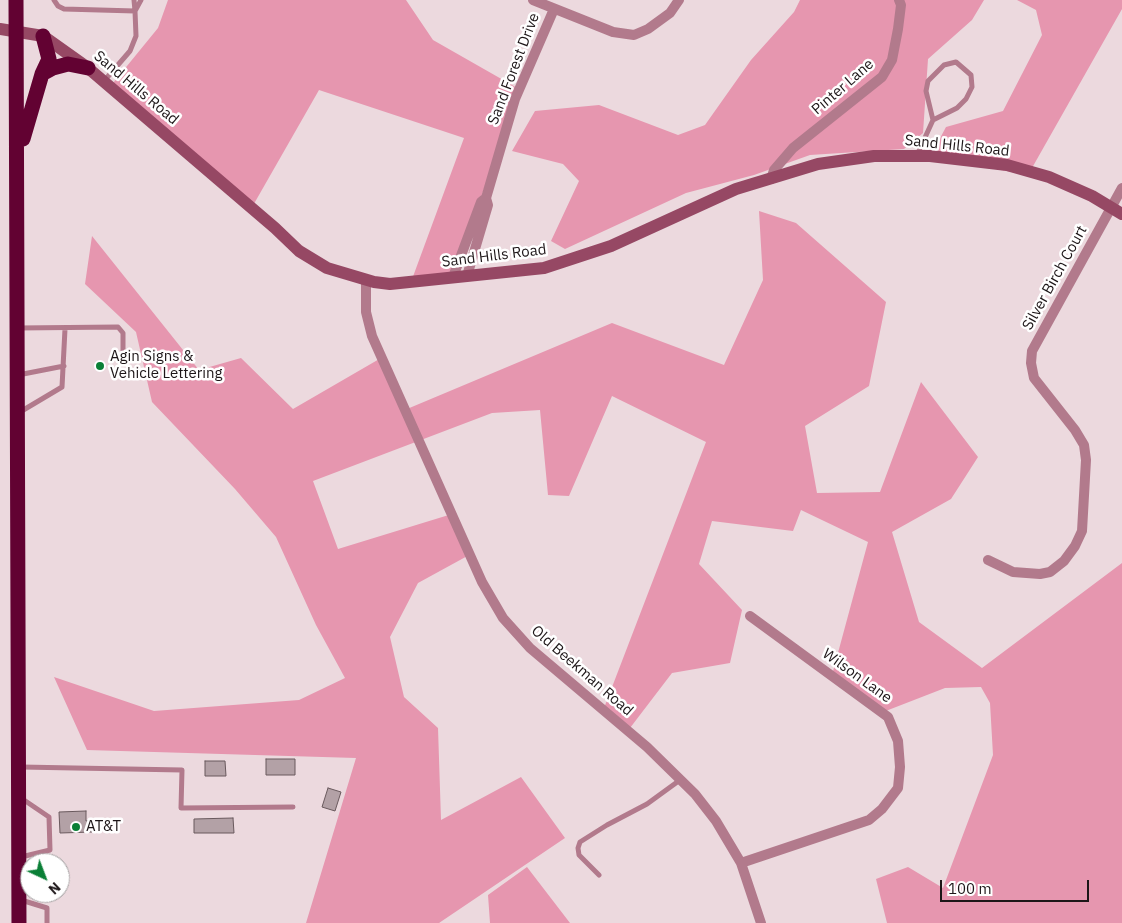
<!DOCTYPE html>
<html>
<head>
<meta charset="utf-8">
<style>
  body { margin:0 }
  #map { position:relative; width:1122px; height:923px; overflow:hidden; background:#ecd9de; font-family:"IBM Plex Sans",sans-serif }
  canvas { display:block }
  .north { position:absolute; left:20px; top:853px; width:50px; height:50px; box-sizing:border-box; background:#fff; border:1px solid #a5a2a3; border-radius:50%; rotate:137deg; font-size:14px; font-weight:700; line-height:20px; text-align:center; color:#1d1618 }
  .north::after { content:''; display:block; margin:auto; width:18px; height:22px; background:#0a7f36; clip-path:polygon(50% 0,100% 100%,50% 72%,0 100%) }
  .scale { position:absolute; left:940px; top:880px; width:149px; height:22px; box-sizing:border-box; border:2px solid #1d1618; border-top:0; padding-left:6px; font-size:15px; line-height:18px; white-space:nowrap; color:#1d1618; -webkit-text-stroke:4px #fff; paint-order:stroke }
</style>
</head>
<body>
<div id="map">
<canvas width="1122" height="923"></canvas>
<div class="north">N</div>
<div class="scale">100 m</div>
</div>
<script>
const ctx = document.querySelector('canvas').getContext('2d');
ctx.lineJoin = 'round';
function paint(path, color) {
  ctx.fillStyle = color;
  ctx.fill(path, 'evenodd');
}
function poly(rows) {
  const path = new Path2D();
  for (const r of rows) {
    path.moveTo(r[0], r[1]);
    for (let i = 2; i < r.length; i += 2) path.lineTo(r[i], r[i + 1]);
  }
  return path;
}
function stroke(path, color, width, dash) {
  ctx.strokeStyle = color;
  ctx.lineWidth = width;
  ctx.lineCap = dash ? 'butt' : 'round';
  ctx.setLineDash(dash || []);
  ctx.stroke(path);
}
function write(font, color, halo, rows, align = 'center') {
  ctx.font = font + ' "IBM Plex Sans",sans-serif';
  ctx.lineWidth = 5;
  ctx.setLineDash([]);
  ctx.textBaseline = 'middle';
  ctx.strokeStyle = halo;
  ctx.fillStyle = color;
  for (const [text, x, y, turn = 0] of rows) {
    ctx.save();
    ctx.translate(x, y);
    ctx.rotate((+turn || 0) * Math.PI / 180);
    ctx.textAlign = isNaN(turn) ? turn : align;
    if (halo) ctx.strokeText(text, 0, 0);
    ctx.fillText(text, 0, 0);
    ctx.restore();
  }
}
paint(poly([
  [168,0,406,0,433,40,519,89,452,280,411,282,464,138,319,90,251,209,109,88,158,28],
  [800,0,984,0,972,20,928,59,923,133,904,149,810,155,754,175,686,193,565,249,551,241,579,181,563,164,512,151,535,111,599,105,678,135,705,125,751,60,794,12],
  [1017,0,1122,0,1122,9,1028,175,930,157,946,127,1003,111,1042,35,1036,10],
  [759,211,796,223,886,302,869,386,805,426,817,493,880,492,921,382,978,457,951,499,892,532,919,622,982,668,1122,563,1122,923,887,923,876,879,908,867,943,888,993,755,990,703,981,687,945,688,878,714,832,675,868,542,801,510,793,531,712,521,699,564,742,610,730,663,672,673,630,728,604,708,706,442,612,396,569,496,548,495,540,410,492,413,313,481,338,549,452,514,471,554,418,583,390,637,404,697,438,728,441,820,521,777,565,838,439,923,306,923,356,758,87,750,54,677,154,711,299,700,345,678,316,625,276,537,235,489,152,402,136,332,85,284,92,236,199,370,241,358,293,409,381,358,407,409,612,323,724,365,763,280],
  [527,867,570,923,490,923,488,895]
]), '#e696af');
const building = poly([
  [266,759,295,759,295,775,266,775,266,759],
  [205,761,225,761,226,776,205,776,205,761],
  [328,788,341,792,335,811,322,807,328,788],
  [86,811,86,821,93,820,92,832,60,833,59,812,86,811],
  [233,818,234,833,194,833,194,819,233,818]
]);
paint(building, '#b3a1a6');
stroke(building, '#69595d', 1);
stroke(poly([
  [54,0,58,6,64,9,135,11,136,36,130,51,104,81],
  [134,0,135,11],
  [135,11,141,0],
  [917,155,933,120,957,108,966,99,972,87,971,75,956,62,944,65,928,81,926,91,933,120],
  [18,328,118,327,123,333,123,355],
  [18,375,64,366],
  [20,412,62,387,65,329],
  [21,767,182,770,181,808,293,807],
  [21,798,49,817,50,850,21,857],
  [599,875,579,855,578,848,580,842,607,825,647,804,680,780],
  [21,900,47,908,47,923]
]), '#b27a8c', 5);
stroke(poly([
  [533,0,613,32,634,35,648,29,670,13,679,0],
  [771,179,774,170,793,148,882,77,892,60,898,29,901,5,899,0],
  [467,276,488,205,486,198],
  [453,277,481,202,486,198,515,99,554,9],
  [366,281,366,312,372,336,482,582,503,618,530,648,647,747,695,794,716,821,741,863,761,923],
  [988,560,1013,572,1040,574,1050,572,1064,561,1075,546,1082,531,1086,460,1084,445,1075,430,1034,378,1031,363,1032,351,1122,188],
  [741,863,869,820,882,809,898,788,900,767,898,741,888,717,750,616]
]), '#b27a8c', 10);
stroke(poly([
  [0,29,43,36,88,68,275,228,299,251,327,268,374,282,390,284,544,268,611,246,736,189,818,164,874,156,930,156,1007,165,1049,177,1092,196,1122,214]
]), '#964864', 12);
stroke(poly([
  [16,0,19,923],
  [42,74,53,68,68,64,88,68],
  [23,139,42,74,49,59,43,36]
]), '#620232', 15);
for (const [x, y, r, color] of [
  [100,366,5,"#0a7f36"],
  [76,827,5,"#0a7f36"]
]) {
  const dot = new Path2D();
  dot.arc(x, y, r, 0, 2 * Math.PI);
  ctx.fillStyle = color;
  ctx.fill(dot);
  stroke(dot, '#fff', 2);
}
write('15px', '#1d1618', '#fff', [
  ["Sand Forest Drive",514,69,-69],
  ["Pinter Lane",843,87,-41],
  ["Sand Hills Road",136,88,40],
  ["Sand Hills Road",957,146,6],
  ["Sand Hills Road",494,256,-7],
  ["Silver Birch Court",1055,278,-61],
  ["Old Beekman Road",582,671,41],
  ["Wilson Lane",857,676,36]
]);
write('15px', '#1d1618', '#fff', [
  ["Agin Signs &",110,357],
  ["Vehicle Lettering",110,374],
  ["AT&T",86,827]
], 'left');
</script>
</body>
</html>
